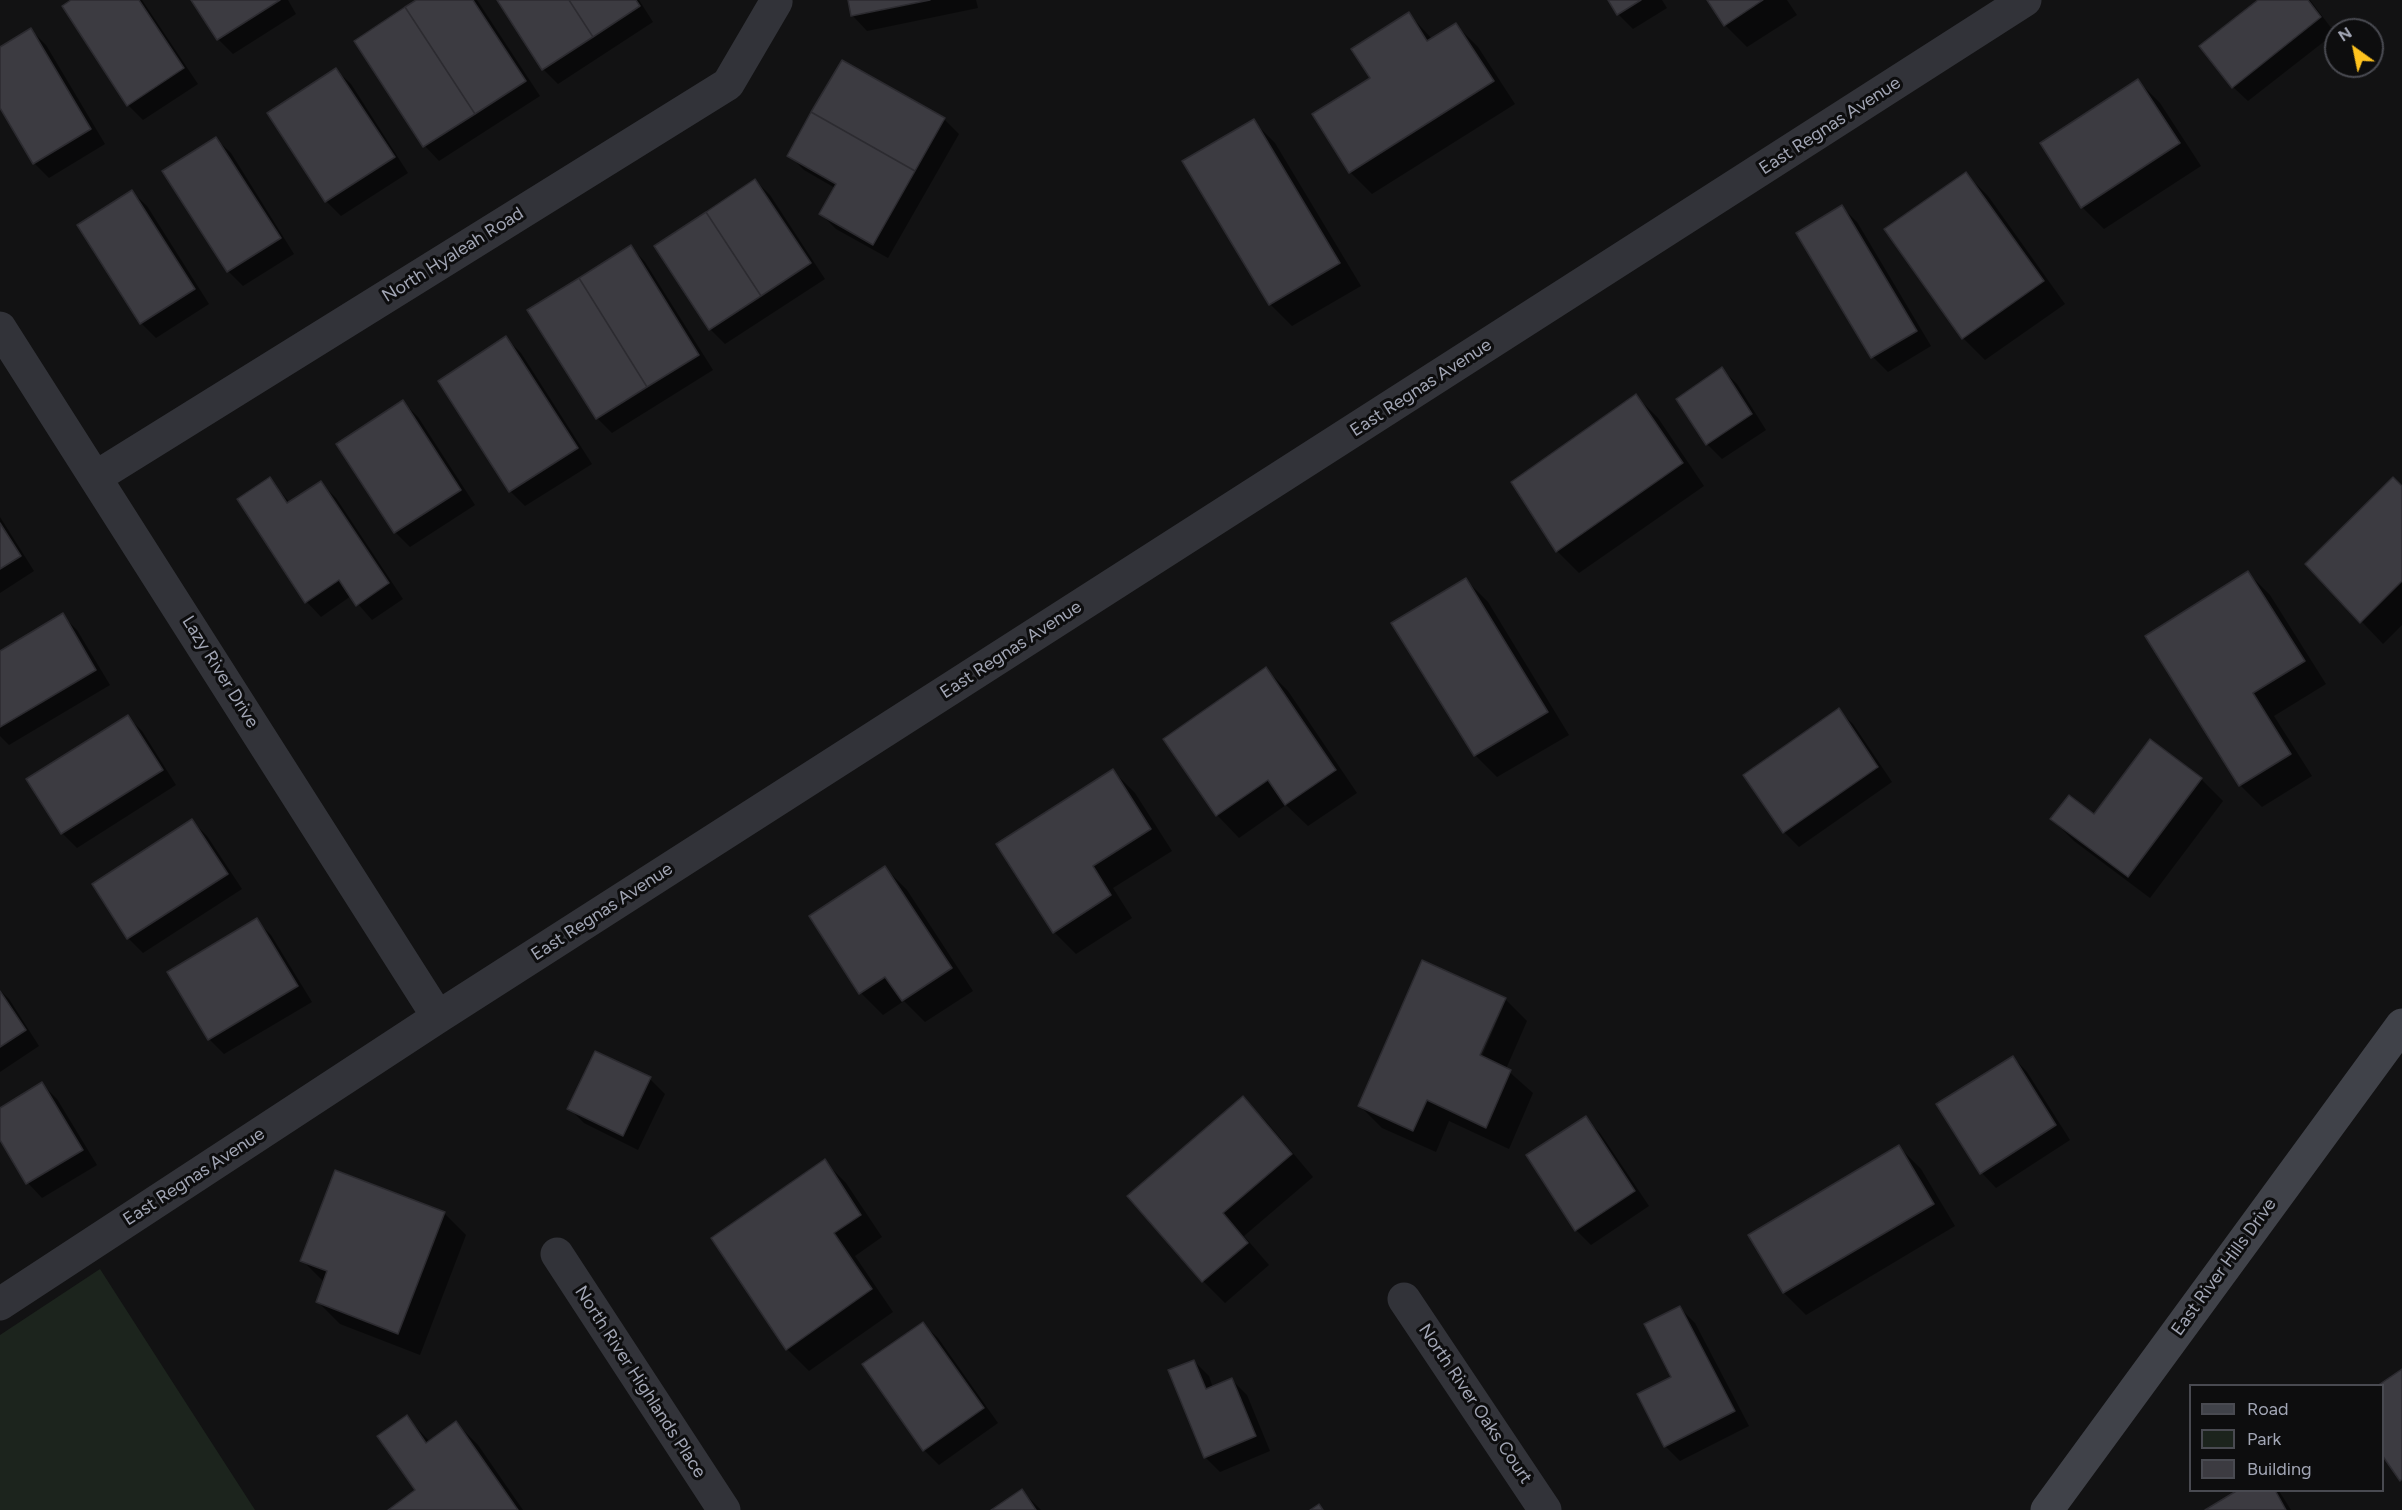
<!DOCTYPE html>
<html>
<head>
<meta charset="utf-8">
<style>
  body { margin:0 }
  #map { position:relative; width:2402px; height:1510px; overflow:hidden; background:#121213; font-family:Figtree,sans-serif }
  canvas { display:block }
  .legend { position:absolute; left:2189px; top:1384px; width:195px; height:108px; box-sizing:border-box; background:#0d0d0e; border:2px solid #494a51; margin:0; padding:8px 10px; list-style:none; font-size:18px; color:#a2a6b5 }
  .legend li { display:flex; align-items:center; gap:12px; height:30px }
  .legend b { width:30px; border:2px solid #494a51 }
  .north { position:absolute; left:2324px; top:18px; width:60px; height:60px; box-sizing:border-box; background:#0d0d0e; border:2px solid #494a51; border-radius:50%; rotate:327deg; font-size:16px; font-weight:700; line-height:24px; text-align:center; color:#a2a6b5 }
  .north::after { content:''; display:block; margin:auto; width:21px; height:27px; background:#ffc31e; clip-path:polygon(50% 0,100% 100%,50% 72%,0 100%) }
</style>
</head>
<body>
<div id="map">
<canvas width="2402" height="1510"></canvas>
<ul class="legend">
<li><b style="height:8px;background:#404249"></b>Road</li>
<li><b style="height:16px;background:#1c241d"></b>Park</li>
<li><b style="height:16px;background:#3c3b41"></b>Building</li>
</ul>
<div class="north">N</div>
</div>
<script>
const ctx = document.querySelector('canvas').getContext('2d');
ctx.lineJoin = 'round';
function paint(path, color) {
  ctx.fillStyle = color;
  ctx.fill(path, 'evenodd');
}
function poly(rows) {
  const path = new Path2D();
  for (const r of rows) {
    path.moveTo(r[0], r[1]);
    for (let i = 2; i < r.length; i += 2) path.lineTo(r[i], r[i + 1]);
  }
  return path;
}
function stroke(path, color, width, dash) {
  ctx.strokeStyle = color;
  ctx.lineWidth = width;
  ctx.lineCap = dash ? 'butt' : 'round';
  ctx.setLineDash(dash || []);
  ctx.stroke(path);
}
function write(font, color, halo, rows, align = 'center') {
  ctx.font = font + ' Figtree,sans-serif';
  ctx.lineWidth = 6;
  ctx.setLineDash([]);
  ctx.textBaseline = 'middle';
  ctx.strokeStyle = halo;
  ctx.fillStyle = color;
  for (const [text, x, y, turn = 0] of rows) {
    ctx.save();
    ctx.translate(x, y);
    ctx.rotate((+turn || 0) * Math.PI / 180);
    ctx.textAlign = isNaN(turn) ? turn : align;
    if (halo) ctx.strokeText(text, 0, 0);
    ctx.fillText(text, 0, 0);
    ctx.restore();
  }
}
paint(poly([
  [100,1269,177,1389,255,1510,0,1510,0,1335]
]), '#1c241d');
paint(poly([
  [74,0,142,0,198,84,143,120,128,105,64,7],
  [193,0,288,0,296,14,233,54,218,39],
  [419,0,477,0,540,96,439,161,425,146,356,41],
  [498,0,639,0,653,22,558,84,543,69],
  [849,0,976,0,978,8,867,31,853,16],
  [1610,0,1662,0,1667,8,1633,29,1618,14],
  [1709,0,1787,0,1797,15,1747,47,1725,25],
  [2260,0,2310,0,2335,33,2248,101,2233,87],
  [1409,14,1433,40,1456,25,1478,47,1515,104,1372,194,1350,172,1372,78],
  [31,30,46,45,105,144,49,178,34,163,0,105,0,48],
  [842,62,944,119,959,134,888,258,836,229,821,214,835,188,804,170,789,155],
  [336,70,351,84,408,173,341,216,326,201,269,113],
  [2138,81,2160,103,2201,166,2104,229,2082,207],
  [1253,121,1275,143,1361,286,1292,326,1270,304],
  [216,139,231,153,294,254,243,286,228,271,164,171],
  [1966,174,1988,196,2065,304,1985,360,1963,338],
  [755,180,770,195,825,279,725,344,710,329],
  [132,192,147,206,209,304,156,338,141,323,79,225],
  [1842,207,1857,222,1931,346,1888,372,1873,357,1798,233],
  [631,247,645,262,713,370,612,433,597,418,529,310],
  [506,338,521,353,592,464,525,506,510,491,440,381],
  [1722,369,1737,384,1766,430,1722,459,1707,444],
  [1636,396,1658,418,1704,486,1579,573,1557,551,1513,483],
  [403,402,418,417,475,505,410,547,395,532],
  [270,479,290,503,321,483,336,498,403,599,372,620,351,596,321,617,307,602],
  [2402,488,2402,625,2383,644,2307,564],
  [0,517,34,571,0,593],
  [2248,573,2270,595,2326,684,2274,716,2312,776,2262,807,2240,785,2147,637],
  [1466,580,1488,602,1569,735,1497,777,1475,755],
  [62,615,77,630,110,685,9,745,0,736,0,653],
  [1266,669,1288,691,1357,793,1308,826,1286,805,1239,838,1217,815,1165,739],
  [1838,710,1853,724,1892,782,1799,847,1784,832],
  [127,716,142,731,176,785,77,848,62,833],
  [1113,771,1135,793,1172,851,1113,888,1132,918,1076,954,1054,932],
  [2201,779,2223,801,2150,898,2074,841,2052,819,2095,816],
  [192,821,207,836,242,889,143,953,128,938],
  [885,868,907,890,973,991,925,1022,904,1001,883,1015,861,993,811,917],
  [256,920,271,935,312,1002,224,1054,209,1039],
  [0,990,9,999,39,1046,0,1072],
  [1505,999,1527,1021,1506,1069,1533,1093,1509,1149,1449,1121,1436,1152,1382,1128,1360,1106],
  [1500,1007,1503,1007,1479,1063,1476,1062],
  [2013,1057,2027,1072,2070,1140,1996,1188,1982,1173],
  [650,1079,665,1094,638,1150,584,1123,569,1108],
  [42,1084,57,1099,97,1165,42,1198,28,1183,0,1137,0,1110],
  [1243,1098,1265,1120,1313,1177,1244,1236,1269,1265,1225,1303,1203,1281],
  [1585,1118,1600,1133,1649,1206,1591,1245,1576,1230],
  [1899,1147,1921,1169,1955,1226,1806,1315,1784,1293],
  [824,1161,846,1183,882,1237,855,1256,893,1312,809,1371,787,1349],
  [444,1213,466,1235,420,1355,340,1324,318,1302,325,1283,302,1260],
  [1680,1308,1695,1323,1749,1426,1680,1461,1665,1446],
  [923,1324,938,1338,998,1423,939,1465,924,1450],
  [1194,1361,1209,1376,1213,1388,1232,1380,1247,1395,1270,1451,1220,1472,1205,1457],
  [407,1417,430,1442,456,1423,478,1445,523,1510,390,1510,418,1491],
  [2240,1490,2279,1491,2291,1510,2208,1510],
  [1022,1491,1041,1510,994,1510]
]), '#0007');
const building = poly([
  [71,0,139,0,184,68,127,106,62,6,71,0],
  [191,0,280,0,217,40,191,0],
  [416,0,473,0,526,81,475,114,405,7,416,0],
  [497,0,569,0,593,37,542,70,497,0],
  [569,0,636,0,640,6,593,37,569,0],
  [848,0,930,0,851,16,848,0],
  [1608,0,1641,0,1617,15,1608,0],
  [1707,0,1763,0,1724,26,1707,0],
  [2258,0,2308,0,2321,17,2232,88,2199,46,2258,0],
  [405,7,475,114,423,147,354,41,405,7],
  [1409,12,1427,41,1456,23,1494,81,1349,173,1312,114,1370,78,1351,49,1409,12],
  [31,28,91,129,33,164,0,108,0,47,31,28],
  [842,60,945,118,915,171,811,112,842,60],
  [336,68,395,157,325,202,267,113,336,68],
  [2138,79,2180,143,2081,208,2040,143,2138,79],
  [811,112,915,171,873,245,819,214,836,184,787,156,811,112],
  [1254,119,1340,263,1269,305,1182,161,1254,119],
  [216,137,281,238,227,272,162,171,216,137],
  [1966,172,2044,281,1962,339,1884,229,1966,172],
  [755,179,811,263,761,296,706,212,755,179],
  [132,190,195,289,140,324,77,225,132,190],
  [1842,205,1917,331,1871,358,1796,233,1842,205],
  [706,212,761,296,709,330,654,246,706,212],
  [631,245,699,355,647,387,579,278,631,245],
  [579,278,647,387,596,419,527,310,579,278],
  [506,336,578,448,509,492,438,381,506,336],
  [1722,367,1752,414,1706,445,1676,399,1722,367],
  [1636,394,1683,463,1556,552,1511,482,1636,394],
  [403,400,461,490,394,533,336,444,403,400],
  [270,477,287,503,321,481,389,583,356,606,339,580,305,603,237,499,270,477],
  [2393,477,2402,486,2402,581,2360,623,2305,564,2393,477],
  [0,523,21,556,0,569,0,523],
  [2248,571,2305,661,2253,693,2291,754,2239,786,2145,636,2248,571],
  [1466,578,1548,712,1474,756,1391,623,1466,578],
  [63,613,96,670,0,727,0,651,63,613],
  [1266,667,1336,770,1285,805,1268,780,1216,816,1163,739,1266,667],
  [1839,708,1878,767,1783,833,1743,775,1839,708],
  [128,715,163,770,61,834,26,779,128,715],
  [2150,739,2202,778,2128,877,2050,819,2069,795,2094,814,2150,739],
  [1113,769,1151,829,1093,866,1111,895,1053,933,996,844,1113,769],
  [192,819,228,874,127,939,92,884,192,819],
  [885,866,952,968,902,1001,885,977,859,994,809,916,885,866],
  [257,918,298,986,208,1040,167,972,257,918],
  [1422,960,1506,998,1480,1055,1511,1070,1486,1128,1427,1100,1413,1131,1358,1106,1422,960],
  [0,991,26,1030,0,1047,0,991],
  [595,1051,651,1077,623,1136,567,1109,595,1051],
  [2013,1056,2056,1125,1980,1174,1936,1104,2013,1056],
  [42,1082,83,1150,26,1184,0,1140,0,1108,42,1082],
  [1243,1096,1292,1154,1223,1213,1248,1243,1202,1282,1127,1196,1243,1096],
  [1586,1116,1635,1191,1575,1231,1526,1155,1586,1116],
  [1899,1145,1934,1204,1783,1293,1748,1235,1899,1145],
  [825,1159,861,1215,834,1233,872,1289,786,1350,711,1238,825,1159],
  [335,1170,445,1212,398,1334,316,1302,327,1271,300,1261,335,1170],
  [1680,1306,1735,1411,1664,1447,1637,1394,1671,1377,1644,1324,1680,1306],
  [923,1322,984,1408,923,1451,862,1364,923,1322],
  [1194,1360,1206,1389,1232,1378,1256,1436,1204,1458,1168,1370,1194,1360],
  [2402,1369,2402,1479,2400,1481,2382,1455,2382,1386,2377,1386,2402,1369],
  [407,1415,426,1443,456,1421,518,1510,388,1510,415,1490,377,1436,407,1415],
  [1022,1489,1036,1510,991,1510,1022,1489],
  [2238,1490,2275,1490,2286,1510,2205,1510,2238,1490],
  [1319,1504,1323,1510,1310,1510,1319,1504]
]);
paint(building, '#3c3b41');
stroke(building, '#2c2b30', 1.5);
stroke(poly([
  [0,328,438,1017],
  [96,477,728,84,776,2,775,0],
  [557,1254,724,1510],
  [1404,1299,1545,1510],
  [0,1304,438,1017,2025,0]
]), '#323339', 33);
stroke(poly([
  [2047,1510,2402,1025]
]), '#404249', 33);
write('18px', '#a2a6b5', '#0d0d0e', [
  ["East Regnas Avenue",1830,126,-33],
  ["North Hyaleah Road",453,255,-32],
  ["East Regnas Avenue",1421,388,-33],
  ["East Regnas Avenue",1011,650,-33],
  ["Lazy River Drive",220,672,58],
  ["East Regnas Avenue",602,912,-33],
  ["East Regnas Avenue",194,1177,-33],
  ["East River Hills Drive",2224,1267,-54],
  ["North River Highlands Place",640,1382,57],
  ["North River Oaks Court",1475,1404,56]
]);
</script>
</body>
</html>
